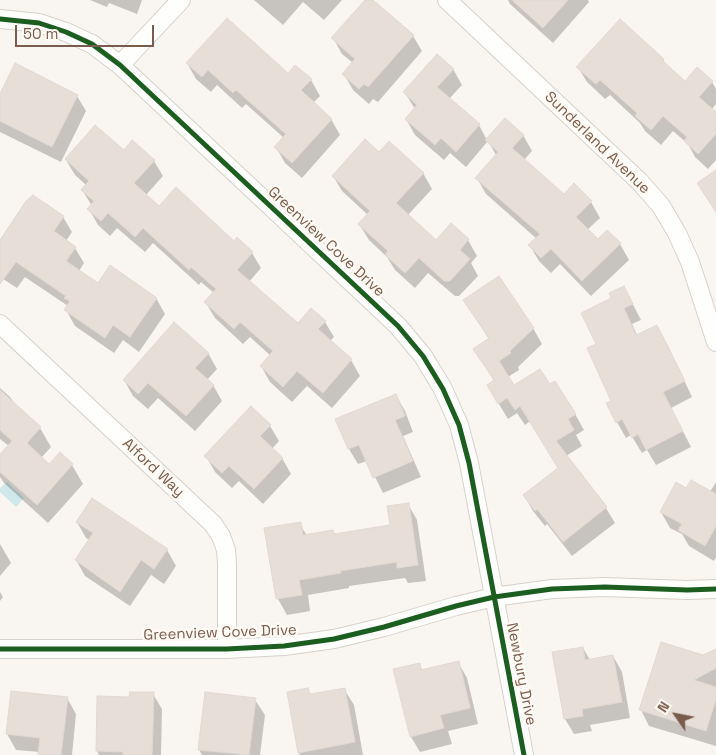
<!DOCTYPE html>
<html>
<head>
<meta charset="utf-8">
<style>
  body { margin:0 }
  #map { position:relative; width:716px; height:755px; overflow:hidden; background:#f9f5f0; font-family:"Space Grotesk",sans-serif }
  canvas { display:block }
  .north { position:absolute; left:651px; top:690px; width:50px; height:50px; -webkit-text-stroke:4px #fffaf3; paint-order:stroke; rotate:303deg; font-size:14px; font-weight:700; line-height:20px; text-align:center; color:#7a5c4d }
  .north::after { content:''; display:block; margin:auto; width:18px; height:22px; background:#7a5c4d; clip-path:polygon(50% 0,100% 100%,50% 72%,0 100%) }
  .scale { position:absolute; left:15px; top:25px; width:139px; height:22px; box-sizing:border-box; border:2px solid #7a5c4d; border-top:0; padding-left:6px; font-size:15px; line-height:18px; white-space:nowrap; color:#7a5c4d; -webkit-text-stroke:4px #fffaf3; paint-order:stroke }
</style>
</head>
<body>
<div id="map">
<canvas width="716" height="755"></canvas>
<div class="north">N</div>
<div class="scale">50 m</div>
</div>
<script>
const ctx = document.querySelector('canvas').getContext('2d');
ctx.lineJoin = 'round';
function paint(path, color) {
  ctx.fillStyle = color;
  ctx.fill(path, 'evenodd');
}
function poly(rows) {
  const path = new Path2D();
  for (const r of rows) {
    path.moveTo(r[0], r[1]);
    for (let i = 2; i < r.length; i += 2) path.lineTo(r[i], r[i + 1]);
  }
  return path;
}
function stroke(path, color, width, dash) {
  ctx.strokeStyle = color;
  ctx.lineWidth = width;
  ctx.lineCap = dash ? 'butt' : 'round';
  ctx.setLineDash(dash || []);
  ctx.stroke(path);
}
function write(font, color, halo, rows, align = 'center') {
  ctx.font = font + ' "Space Grotesk",sans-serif';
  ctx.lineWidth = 5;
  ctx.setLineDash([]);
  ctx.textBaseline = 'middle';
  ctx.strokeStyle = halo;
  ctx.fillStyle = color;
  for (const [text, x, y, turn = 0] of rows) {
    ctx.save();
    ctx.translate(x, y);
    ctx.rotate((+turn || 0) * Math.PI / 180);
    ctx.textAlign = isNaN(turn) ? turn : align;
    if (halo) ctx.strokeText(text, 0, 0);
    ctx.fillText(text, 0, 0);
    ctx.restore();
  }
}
paint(poly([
  [7,482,24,498,16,507,0,492,0,488]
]), '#d0e8ea');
paint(poly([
  [90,0,142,0,137,14,109,3,107,7],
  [254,0,342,0,324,20,303,2,283,25],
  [366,0,371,0,413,36,422,51,378,102,373,99,369,104,353,90,344,74,353,63,342,54,333,38],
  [508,0,588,0,589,2,553,43,510,4],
  [663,60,668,67,685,83,697,69,712,82,716,89,716,104,711,110,716,114,716,160,708,169,695,157,688,144,673,131,661,145,645,131,640,123,610,95,605,99,587,82,578,67],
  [187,63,288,74,311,80,320,96,313,103,331,119,340,135,302,178,285,163,276,147,284,138,246,104,242,108,217,85,211,92,196,79],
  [453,69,462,85,449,99,479,125,487,140,523,135,532,151,524,160,564,196,591,202,600,218,587,230,598,241,620,244,629,260,591,296,560,264,551,273,539,261,530,246,537,239,486,194,477,178,496,155,488,141,466,167,450,153,444,160,415,135,406,119,415,109,405,93],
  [77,96,86,111,61,162,0,132,0,97],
  [124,152,154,161,163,176,146,195,159,207,252,253,261,268,249,282,298,325,325,322,334,337,330,341,351,360,360,376,332,408,307,386,292,402,270,382,261,366,271,356,250,337,243,344,215,318,206,303,214,293,201,282,199,285,153,243,145,252,117,228,110,236,98,225,89,209,92,206,82,190,86,185,75,175,66,160],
  [379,153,423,173,432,189,407,216,436,241,468,240,477,256,471,263,478,276,459,296,455,296,428,273,415,288,395,270,387,257,369,240,359,224,368,215,342,191,333,176],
  [63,217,72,232,66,241,75,248,84,263,79,271,98,284,156,298,165,314,139,352,123,340,114,353,75,326,66,310,68,306,25,277,17,288,0,277,0,242],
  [624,287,641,320,632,324,637,335,666,342,692,397,671,408,691,447,656,465,647,450,642,453,631,435,626,438,617,422,597,344,613,299],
  [474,316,533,328,542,344,518,367,519,370,508,377,514,387,549,386,575,414,584,430,576,435,582,446,566,456,606,508,615,523,572,556,547,524,545,526,533,511,524,495,559,468,530,421,525,425,517,413,508,419,488,386,495,382,475,349,489,339],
  [208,353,217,369,207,380,213,385,222,401,195,431,158,398,148,409,133,396,124,380],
  [0,388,10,397,16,406,40,428,51,447,41,458,50,465,60,454,72,465,83,484,48,523,4,483,0,477,0,456,9,446,0,439],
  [396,395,405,411,413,432,403,436,421,477,383,493,367,461,358,464,349,449,337,420],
  [270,426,279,441,272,449,282,458,291,474,263,504,239,481,232,488,215,472,206,456],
  [716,482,716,557,714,561,689,546,682,534,670,528,661,512,687,489,710,492],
  [408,504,417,520,426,581,408,583,405,578,349,586,349,588,308,595,310,611,287,615,278,599,266,530,300,524,307,536,333,532,335,535,392,526],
  [77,522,167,550,176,566,164,584,151,575,130,606,85,576,76,560,90,540,86,538],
  [0,544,11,563,0,576],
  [0,592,3,597,0,601],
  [583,648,590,660,613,656,622,672,630,718,590,725,592,731,574,734,565,719],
  [716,650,716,746,649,726,641,710],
  [458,662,467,678,478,724,448,731,452,744,420,752,411,737,419,664,423,671],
  [308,689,311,695,344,689,354,705,363,755,300,755,299,753],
  [153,694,162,709,161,755,99,755,97,751,99,697,131,698],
  [206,694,255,700,265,715,260,755,202,755,199,750],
  [67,698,76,714,72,755,39,755,40,752,16,750,7,734]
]), '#0003');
const building = poly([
  [365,0,373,0,414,35,368,87,364,84,359,89,342,74,355,59,331,38,365,0],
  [512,0,568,0,543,28,512,0],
  [227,18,288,73,295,65,312,79,301,90,332,119,292,163,274,147,286,134,236,90,233,93,208,70,202,77,186,63,227,18],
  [620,19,664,59,663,61,685,81,697,67,713,81,699,97,716,112,716,134,698,154,684,141,687,137,663,116,651,130,635,116,637,113,600,80,596,84,576,67,620,19],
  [437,54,454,69,437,87,480,124,456,152,441,138,435,145,405,119,417,105,403,92,437,54],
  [15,63,78,95,52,147,0,121,0,94,15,63],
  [505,118,524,135,512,148,564,194,574,183,592,201,576,217,598,239,607,230,621,243,582,281,551,249,541,258,528,245,540,234,475,178,498,152,485,140,505,118],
  [95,125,124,150,132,140,155,160,134,183,159,206,176,187,234,241,237,237,253,252,237,270,298,323,311,308,326,321,318,329,352,359,323,393,297,371,283,387,260,366,273,351,240,322,234,329,204,302,216,289,191,267,189,270,143,228,135,237,108,213,101,221,87,209,94,201,81,190,89,181,65,159,95,125],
  [365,139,379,152,389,141,424,173,396,203,436,240,451,223,469,239,460,250,470,259,450,281,444,281,419,258,405,273,385,255,388,251,358,224,370,211,332,176,365,139],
  [716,170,716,212,697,183,716,170],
  [33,195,64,216,54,231,76,247,66,261,98,283,110,265,157,298,130,337,113,325,105,338,64,310,70,301,64,298,66,296,16,262,0,284,0,240,26,201,33,195],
  [499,276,534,328,510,351,511,353,499,361,514,385,540,369,550,384,555,381,576,414,568,419,574,430,556,441,607,507,563,542,537,509,535,511,523,495,558,468,520,406,515,410,507,398,498,404,487,385,494,380,473,349,489,338,463,300,499,276],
  [624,286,633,304,624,308,636,335,657,325,685,381,663,392,683,431,646,450,638,434,632,438,622,419,616,423,606,403,611,401,587,348,596,344,581,313,611,298,609,293,624,286],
  [174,322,209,353,195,368,214,385,186,416,148,383,138,394,123,380,174,322],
  [0,390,41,427,27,443,49,464,60,452,73,464,37,505,0,472,0,454,12,441,0,430,0,390],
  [396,394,405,416,395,420,413,461,373,478,359,445,348,449,335,419,396,394],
  [251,406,271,425,260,436,283,458,254,489,229,466,222,473,204,456,251,406],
  [691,480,716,494,716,526,705,546,678,530,682,524,660,512,676,482,686,488,691,480],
  [92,498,168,549,154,569,141,560,120,592,75,560,93,533,76,522,92,498],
  [409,503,418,565,397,568,397,562,340,571,341,573,299,580,302,595,276,599,264,528,301,522,303,535,333,530,334,534,390,525,387,506,409,503],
  [661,642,703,655,716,649,716,668,694,680,716,687,716,699,706,731,639,710,661,642],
  [583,647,585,660,613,655,622,702,582,709,583,716,564,719,552,652,583,647],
  [459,661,470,708,440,715,444,728,410,737,393,669,420,663,421,670,459,661],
  [308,688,310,694,345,688,355,742,298,753,287,692,308,688],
  [11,691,68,697,61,755,38,755,40,738,6,734,11,691],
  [130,692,154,692,152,755,123,755,123,752,96,751,97,696,129,697,130,692],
  [205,692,256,698,249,755,198,750,205,692]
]);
paint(building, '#e6ded7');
stroke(building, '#e2d8d2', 1);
const minor = poly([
  [447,0,640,182,661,206,677,233,690,262,716,342],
  [0,19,39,23,66,32,92,44,120,65,398,326,423,356,443,389,459,425,469,463,524,755],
  [120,65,181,0],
  [0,324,213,524,221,536,226,550,227,564,227,649],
  [0,649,227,649,284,646,334,639,384,627,456,606,494,597,552,589,605,587,687,590,716,589]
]);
stroke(minor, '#d7d1cb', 20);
stroke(minor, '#fefefd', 18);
stroke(poly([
  [0,19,39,23,66,32,92,44,120,65,398,326,423,356,443,389,459,425,469,463,524,755],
  [0,649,227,649,284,646,334,639,384,627,456,606,494,597,552,589,605,587,687,590,716,589]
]), '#1b5e20', 5);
write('15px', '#7a5c4d', '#fffaf3', [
  ["Sunderland Avenue",597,143,44],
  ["Greenview Cove Drive",326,242,43],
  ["Alford Way",153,468,43],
  ["Greenview Cove Drive",220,633,-2],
  ["Newbury Drive",521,674,79]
]);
</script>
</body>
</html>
